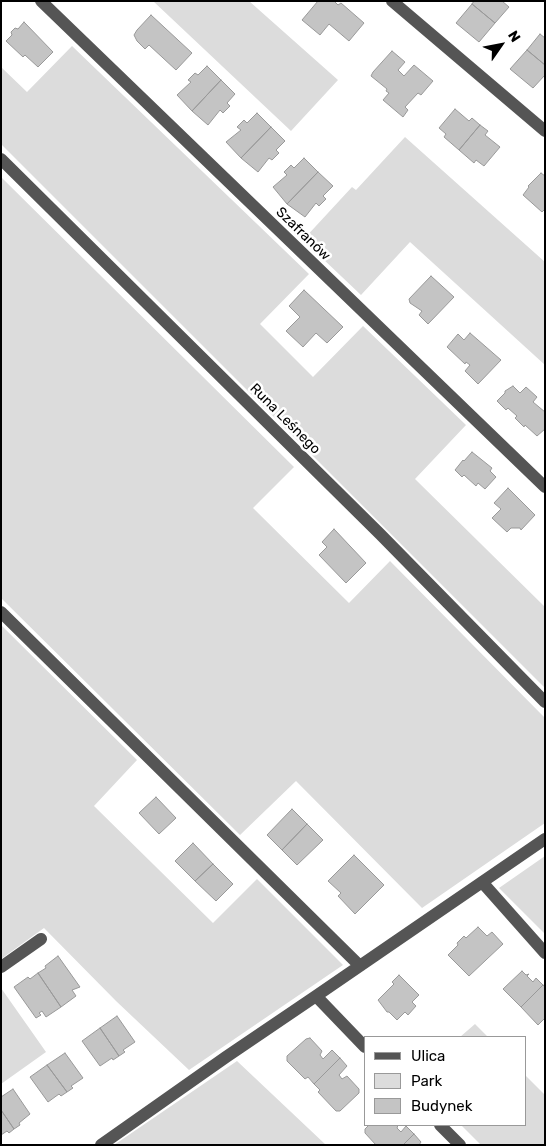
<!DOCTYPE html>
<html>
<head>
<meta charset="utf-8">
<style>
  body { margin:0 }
  #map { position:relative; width:546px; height:1146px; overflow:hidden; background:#fff; font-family:Rubik,sans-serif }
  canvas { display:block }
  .frame { position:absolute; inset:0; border:2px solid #000; pointer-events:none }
  .legend { position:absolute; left:364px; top:1036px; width:162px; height:90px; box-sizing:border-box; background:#fff; border:1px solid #999; margin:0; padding:6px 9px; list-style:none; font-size:15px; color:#000 }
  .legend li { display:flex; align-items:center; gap:10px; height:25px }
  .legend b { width:25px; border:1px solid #999 }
  .north { position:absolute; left:476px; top:20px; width:50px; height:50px; -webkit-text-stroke:4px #fff; paint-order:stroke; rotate:57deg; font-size:14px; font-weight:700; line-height:20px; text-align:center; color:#000 }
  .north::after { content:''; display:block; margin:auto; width:18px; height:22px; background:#000; clip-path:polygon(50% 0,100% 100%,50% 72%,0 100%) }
</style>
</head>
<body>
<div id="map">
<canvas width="546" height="1146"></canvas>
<div class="frame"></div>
<ul class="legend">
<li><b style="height:6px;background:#555"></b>Ulica</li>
<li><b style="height:14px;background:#dcdcdc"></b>Park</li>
<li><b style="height:14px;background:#c4c4c4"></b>Budynek</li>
</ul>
<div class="north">N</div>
</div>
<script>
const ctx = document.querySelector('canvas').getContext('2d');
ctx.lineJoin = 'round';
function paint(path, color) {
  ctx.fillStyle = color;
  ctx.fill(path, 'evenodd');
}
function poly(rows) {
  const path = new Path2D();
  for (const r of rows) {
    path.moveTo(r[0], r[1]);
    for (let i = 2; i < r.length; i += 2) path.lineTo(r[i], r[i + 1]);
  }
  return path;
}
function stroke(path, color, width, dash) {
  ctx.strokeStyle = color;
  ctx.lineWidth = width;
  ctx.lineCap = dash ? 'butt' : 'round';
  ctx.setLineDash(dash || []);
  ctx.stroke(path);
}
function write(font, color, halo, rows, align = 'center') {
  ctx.font = font + ' Rubik,sans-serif';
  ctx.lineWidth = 5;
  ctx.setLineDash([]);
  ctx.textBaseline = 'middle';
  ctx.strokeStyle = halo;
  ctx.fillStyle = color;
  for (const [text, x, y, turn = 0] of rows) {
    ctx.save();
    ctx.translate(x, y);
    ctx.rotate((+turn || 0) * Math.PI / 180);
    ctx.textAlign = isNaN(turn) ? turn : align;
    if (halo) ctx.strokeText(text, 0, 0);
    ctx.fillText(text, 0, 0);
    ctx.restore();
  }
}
paint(poly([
  [153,1,249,1,338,80,291,131],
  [72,46,309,274,260,324,313,377,363,326,466,425,415,479,545,607,545,688,1,144,1,67,27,92],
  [405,137,545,262,545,365,410,242,361,295,303,240,352,187,356,190],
  [1,177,294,467,253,508,349,603,390,561,545,718,545,823,422,908,296,781,240,835,1,598],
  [1,625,137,760,94,806,213,923,257,879,343,965,189,1070,116,1001,44,928,1,959],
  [545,856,545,934,499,888],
  [1,988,46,1052,1,1084],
  [475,1024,488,1037,460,1037],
  [237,1061,326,1145,114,1145],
  [525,1075,545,1095,545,1145,481,1145,461,1125,525,1125]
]), '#dcdcdc');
const building = poly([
  [318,1,334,1,338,5,341,3,364,23,349,41,329,24,320,35,302,20,318,1],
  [474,1,502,1,509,7,495,23,472,4,474,1],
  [472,4,495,23,479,42,456,23,472,4],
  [151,15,192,53,176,70,149,45,145,49,137,41,134,35,137,30,151,15],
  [24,22,53,52,38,67,25,55,23,57,6,41,12,35,11,32,15,28,18,29,24,22],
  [540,34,545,38,545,65,527,50,540,34],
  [527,50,545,65,545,75,533,88,510,69,527,50],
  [392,51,405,62,398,70,404,76,414,65,433,81,421,95,418,93,405,107,408,110,403,117,383,100,389,93,386,91,387,89,371,76,373,72,392,51],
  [207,66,221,80,192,111,177,95,191,82,188,80,195,73,198,75,207,66],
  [221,80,235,94,227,103,230,106,223,113,220,110,208,125,192,111,221,80],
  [455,109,469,121,472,118,480,125,459,150,444,137,446,134,439,128,455,109],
  [257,113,271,127,241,158,226,142,241,130,237,127,244,120,247,123,257,113],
  [480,125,488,131,485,135,500,147,484,166,476,160,474,163,459,150,480,125],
  [271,127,285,141,276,150,279,153,272,160,269,158,258,172,241,158,271,127],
  [304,158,318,172,287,204,273,187,287,175,284,172,291,165,294,168,304,158],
  [318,172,333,186,323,196,326,199,319,206,316,203,305,217,287,204,318,172],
  [541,173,545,176,545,209,542,212,523,195,529,187,528,186,541,173],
  [431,276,454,297,428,324,419,315,422,311,410,303,409,299,431,276],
  [304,290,343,327,327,343,316,333,303,347,286,331,300,317,289,306,304,290],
  [470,333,501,360,478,384,465,371,470,365,466,362,465,364,447,347,458,334,464,340,470,333],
  [513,386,520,393,526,387,537,397,533,402,545,412,545,429,537,436,525,425,524,427,515,418,517,416,508,408,506,410,497,401,505,393,505,391,513,386],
  [472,452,492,468,490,471,496,477,485,489,478,483,476,486,464,475,462,477,455,470,463,460,464,461,472,452],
  [508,488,535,515,521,530,520,528,511,528,507,532,492,518,501,509,494,503,508,488],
  [334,529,366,563,346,583,319,555,327,547,322,542,334,529],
  [156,797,176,818,159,834,139,813,156,797],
  [292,809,307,824,282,850,267,835,292,809],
  [307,824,323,840,297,865,282,850,307,824],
  [193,843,213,864,195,881,175,861,193,843],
  [354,855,384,885,355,914,338,896,341,893,328,881,354,855],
  [213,864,233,884,216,901,195,881,213,864],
  [478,927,487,936,492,932,503,944,469,976,448,955,458,945,457,943,464,936,466,938,478,927],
  [58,956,80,987,72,990,76,996,61,1007,38,973,46,968,45,966,58,956],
  [522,971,526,975,529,974,527,976,533,982,536,978,543,985,521,1007,503,989,522,971],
  [38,973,61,1007,46,1017,42,1011,39,1013,41,1015,36,1018,14,987,28,977,30,979,38,973],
  [399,975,419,995,412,1002,416,1006,408,1015,405,1012,397,1020,389,1012,387,1012,378,1000,394,984,392,982,399,975],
  [543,985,545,987,545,1018,538,1025,521,1007,543,985],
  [117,1016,135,1042,123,1050,125,1052,119,1056,100,1028,117,1016],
  [100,1028,119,1056,113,1060,112,1058,100,1066,82,1041,100,1028],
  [310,1038,322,1051,320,1055,323,1059,332,1050,340,1058,314,1084,308,1077,305,1079,287,1061,287,1056,306,1039,310,1038],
  [65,1053,83,1078,71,1086,73,1088,67,1092,47,1065,65,1053],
  [340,1058,347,1066,339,1075,342,1079,347,1076,359,1089,359,1093,340,1111,336,1111,318,1092,320,1090,314,1084,340,1058],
  [47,1065,67,1092,61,1096,59,1094,48,1102,30,1077,47,1065],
  [13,1089,30,1114,19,1123,20,1125,14,1129,1,1110,1,1097,13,1089],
  [1,1110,14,1129,9,1133,7,1131,1,1135,1,1110],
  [369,1125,398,1125,397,1128,401,1132,406,1126,414,1134,403,1145,376,1145,365,1133,365,1129,369,1125],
  [414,1134,421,1142,419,1145,403,1145,414,1134]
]);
paint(building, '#c4c4c4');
stroke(building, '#999', 1);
stroke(poly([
  [41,1,545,487],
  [392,1,545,131],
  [1,159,380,534,545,702],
  [1,612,360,966],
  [482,882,545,953],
  [1,967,41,939],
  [316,996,365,1047],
  [440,1125,460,1145],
  [101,1145,226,1057,316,996,545,839]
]), '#555', 12);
write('14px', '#000', '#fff', [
  ["Szafranów",303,234,44],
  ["Runa Leśnego",285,419,45]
]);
</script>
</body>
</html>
